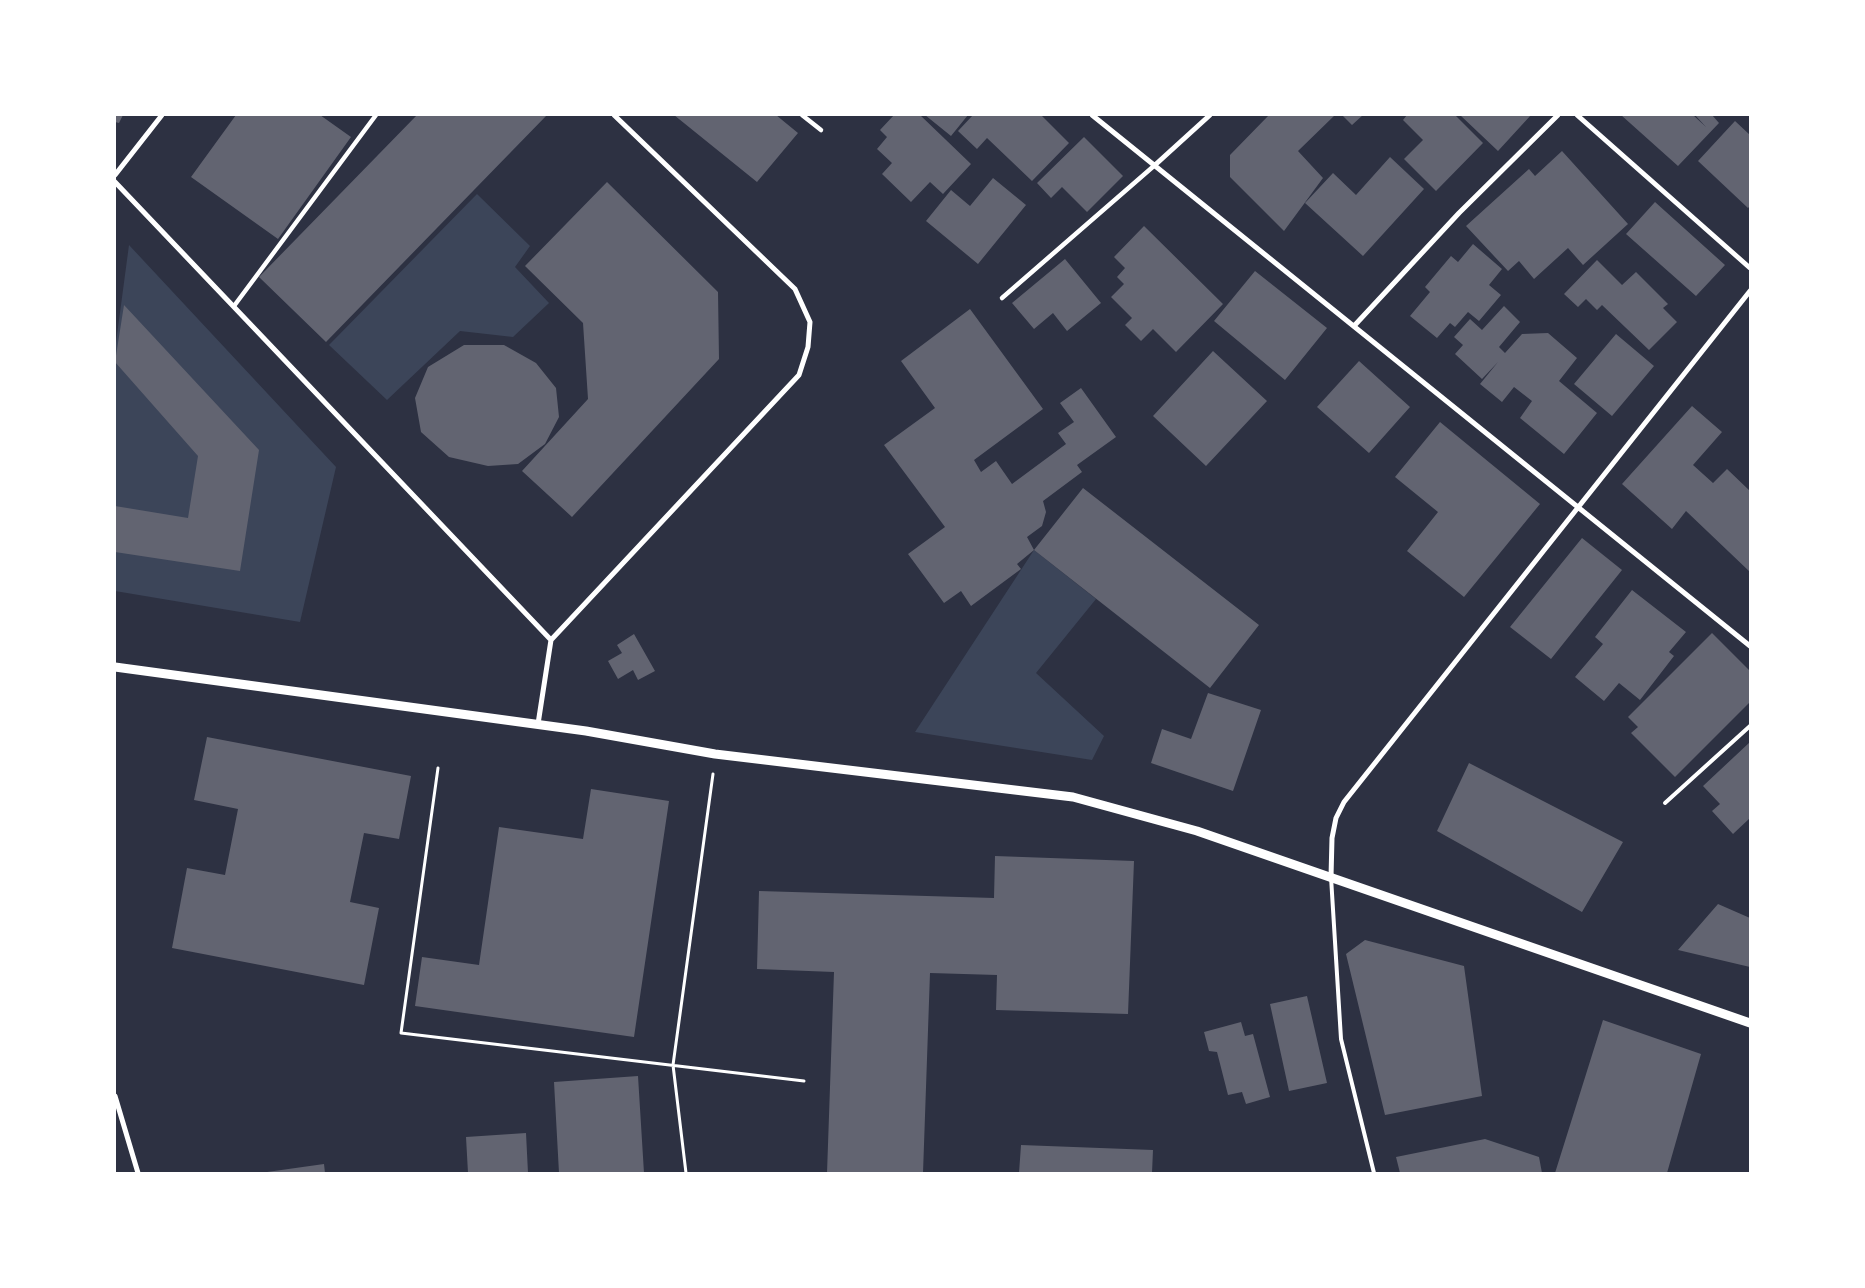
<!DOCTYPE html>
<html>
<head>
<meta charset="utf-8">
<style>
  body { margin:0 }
  #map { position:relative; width:1865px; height:1288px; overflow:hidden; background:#2d3142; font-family:"IBM Plex Sans",sans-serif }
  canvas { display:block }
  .frame { position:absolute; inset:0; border:116px solid #fff; pointer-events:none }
</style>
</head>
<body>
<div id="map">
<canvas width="1865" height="1288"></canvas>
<div class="frame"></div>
</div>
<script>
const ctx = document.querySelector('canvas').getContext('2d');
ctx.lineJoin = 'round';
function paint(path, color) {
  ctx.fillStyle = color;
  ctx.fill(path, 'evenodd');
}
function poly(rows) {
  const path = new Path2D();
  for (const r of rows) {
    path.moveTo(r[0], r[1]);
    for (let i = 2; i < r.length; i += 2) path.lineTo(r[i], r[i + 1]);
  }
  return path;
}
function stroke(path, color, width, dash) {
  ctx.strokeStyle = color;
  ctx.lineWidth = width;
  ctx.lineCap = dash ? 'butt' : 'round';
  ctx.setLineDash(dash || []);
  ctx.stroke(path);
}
paint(poly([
  [477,194,530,246,515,267,549,303,513,337,460,331,387,400,329,345],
  [129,245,336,467,300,622,115,591,115,350],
  [1034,550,1096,599,1036,673,1104,736,1092,760,915,732]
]), '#3c4559');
paint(poly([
  [115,115,123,115,119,123,115,122],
  [236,115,320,115,351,137,278,239,191,177],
  [417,115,547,115,326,342,259,277],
  [674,115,776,115,798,133,757,182],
  [894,115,920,115,971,164,943,194,930,182,911,202,882,174,892,163,877,149,887,137,880,130],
  [925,115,968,115,951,136],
  [973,115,1041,115,1069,143,1032,181,987,138,977,149,958,131],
  [1269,115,1335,115,1298,151,1323,178,1284,231,1230,177,1230,155],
  [1342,115,1363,115,1352,125],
  [1407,115,1455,115,1483,143,1436,191,1404,159,1423,140,1403,120],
  [1460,115,1531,115,1498,151],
  [1621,115,1693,115,1706,127,1695,115,1712,115,1719,123,1678,166],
  [1735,121,1750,135,1750,206,1748,208,1698,161],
  [1084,137,1123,176,1087,212,1062,187,1051,198,1037,183],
  [1562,151,1628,224,1583,265,1568,248,1534,279,1519,261,1508,271,1466,226,1529,169,1535,176],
  [1390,157,1424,189,1363,256,1305,203,1333,173,1356,195],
  [993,178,1026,205,978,264,926,221,951,190,970,206],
  [607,182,718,292,719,359,572,517,522,471,588,399,583,323,525,266],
  [1655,202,1725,265,1696,296,1626,234],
  [1144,226,1223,304,1176,352,1153,329,1141,341,1125,325,1132,318,1111,297,1124,284,1117,277,1125,268,1114,257],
  [1473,244,1502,269,1489,285,1501,295,1479,321,1468,312,1455,327,1450,323,1437,338,1410,316,1430,292,1425,287,1451,256,1458,262],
  [1065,259,1101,303,1067,331,1053,313,1034,329,1012,303],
  [1597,260,1622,285,1636,272,1668,304,1663,308,1677,322,1649,350,1602,305,1597,310,1586,299,1578,307,1564,294],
  [1255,271,1327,328,1285,380,1214,321],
  [124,305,259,450,240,571,115,552,115,506,188,518,198,456,115,362],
  [1504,306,1520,322,1499,347,1505,353,1522,334,1548,333,1577,358,1559,381,1597,413,1564,454,1520,418,1532,401,1514,387,1502,402,1480,384,1498,362,1482,379,1455,354,1463,345,1454,337,1470,319,1482,330],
  [970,309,1043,409,974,460,981,472,996,461,1012,484,1066,444,1058,433,1074,422,1060,403,1081,388,1116,437,1077,465,1082,472,1043,501,1046,512,1042,526,1027,537,1034,550,1017,564,1021,569,971,606,961,591,944,603,908,554,945,527,884,445,935,408,901,361],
  [1616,334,1654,366,1612,416,1574,384],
  [464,345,504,345,536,363,556,388,559,417,545,444,518,464,488,466,449,457,421,432,415,398,428,367],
  [1213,351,1267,401,1206,466,1153,416],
  [1359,361,1410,407,1369,453,1317,407],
  [1692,406,1722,432,1693,465,1713,483,1727,469,1750,491,1750,572,1686,511,1672,529,1622,484],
  [1440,422,1540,504,1464,597,1407,551,1438,512,1395,477],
  [1083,488,1259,625,1210,688,1034,550],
  [1582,538,1622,570,1551,659,1510,627],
  [1632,590,1686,632,1669,652,1674,656,1640,700,1619,683,1604,701,1575,677,1603,644,1595,637],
  [1712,633,1750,671,1750,702,1675,777,1631,733,1638,727,1628,717],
  [634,634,655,671,638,680,633,670,618,679,608,661,622,653,617,645],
  [1208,693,1261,710,1233,791,1151,763,1162,729,1191,739],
  [207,737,411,776,399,839,364,833,350,902,379,908,364,985,172,948,187,868,225,875,238,809,194,800],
  [1750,742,1750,818,1733,834,1712,811,1720,804,1703,786],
  [1469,763,1623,842,1582,912,1437,831],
  [591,789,669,801,634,1037,415,1006,422,957,479,965,499,827,583,839],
  [995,856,1134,861,1128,1014,996,1010,997,975,930,973,923,1173,827,1173,834,972,757,969,759,891,994,898],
  [1718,904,1750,918,1750,967,1678,950],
  [1365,940,1464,966,1482,1096,1385,1115,1346,954],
  [1307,996,1327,1083,1289,1091,1270,1004],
  [1603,1020,1701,1054,1667,1173,1555,1173],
  [1241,1022,1245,1036,1253,1034,1270,1097,1246,1104,1242,1092,1228,1095,1217,1052,1209,1051,1204,1032],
  [638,1076,644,1173,559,1173,554,1082],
  [526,1133,528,1173,468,1173,466,1137],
  [1485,1139,1539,1157,1542,1173,1400,1173,1396,1157],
  [1021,1145,1153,1150,1152,1173,1019,1173],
  [324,1164,325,1173,267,1173,267,1172]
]), '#626471');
stroke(poly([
  [438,768,401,1033,804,1081],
  [686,1173,673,1065,713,774]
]), '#fff', 3);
stroke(poly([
  [1665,803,1750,726],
  [1331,877,1341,1039,1374,1173]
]), '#fff', 4);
stroke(poly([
  [802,115,821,130],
  [1002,298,1155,165],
  [234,306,376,115]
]), '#fff', 4.5);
stroke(poly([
  [1092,115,1750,646],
  [1577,115,1750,268],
  [1155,165,1210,115],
  [115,175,162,115],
  [115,182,551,640],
  [1354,326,1459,213,1558,115],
  [551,640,799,375,808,347,810,322,795,289,614,115],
  [538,724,551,640],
  [1331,877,1332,838,1336,818,1344,802,1750,291],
  [115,1096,138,1173]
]), '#fff', 5);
stroke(poly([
  [115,667,586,731,715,754,1073,797,1197,831,1750,1023]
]), '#fff', 9);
</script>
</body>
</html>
